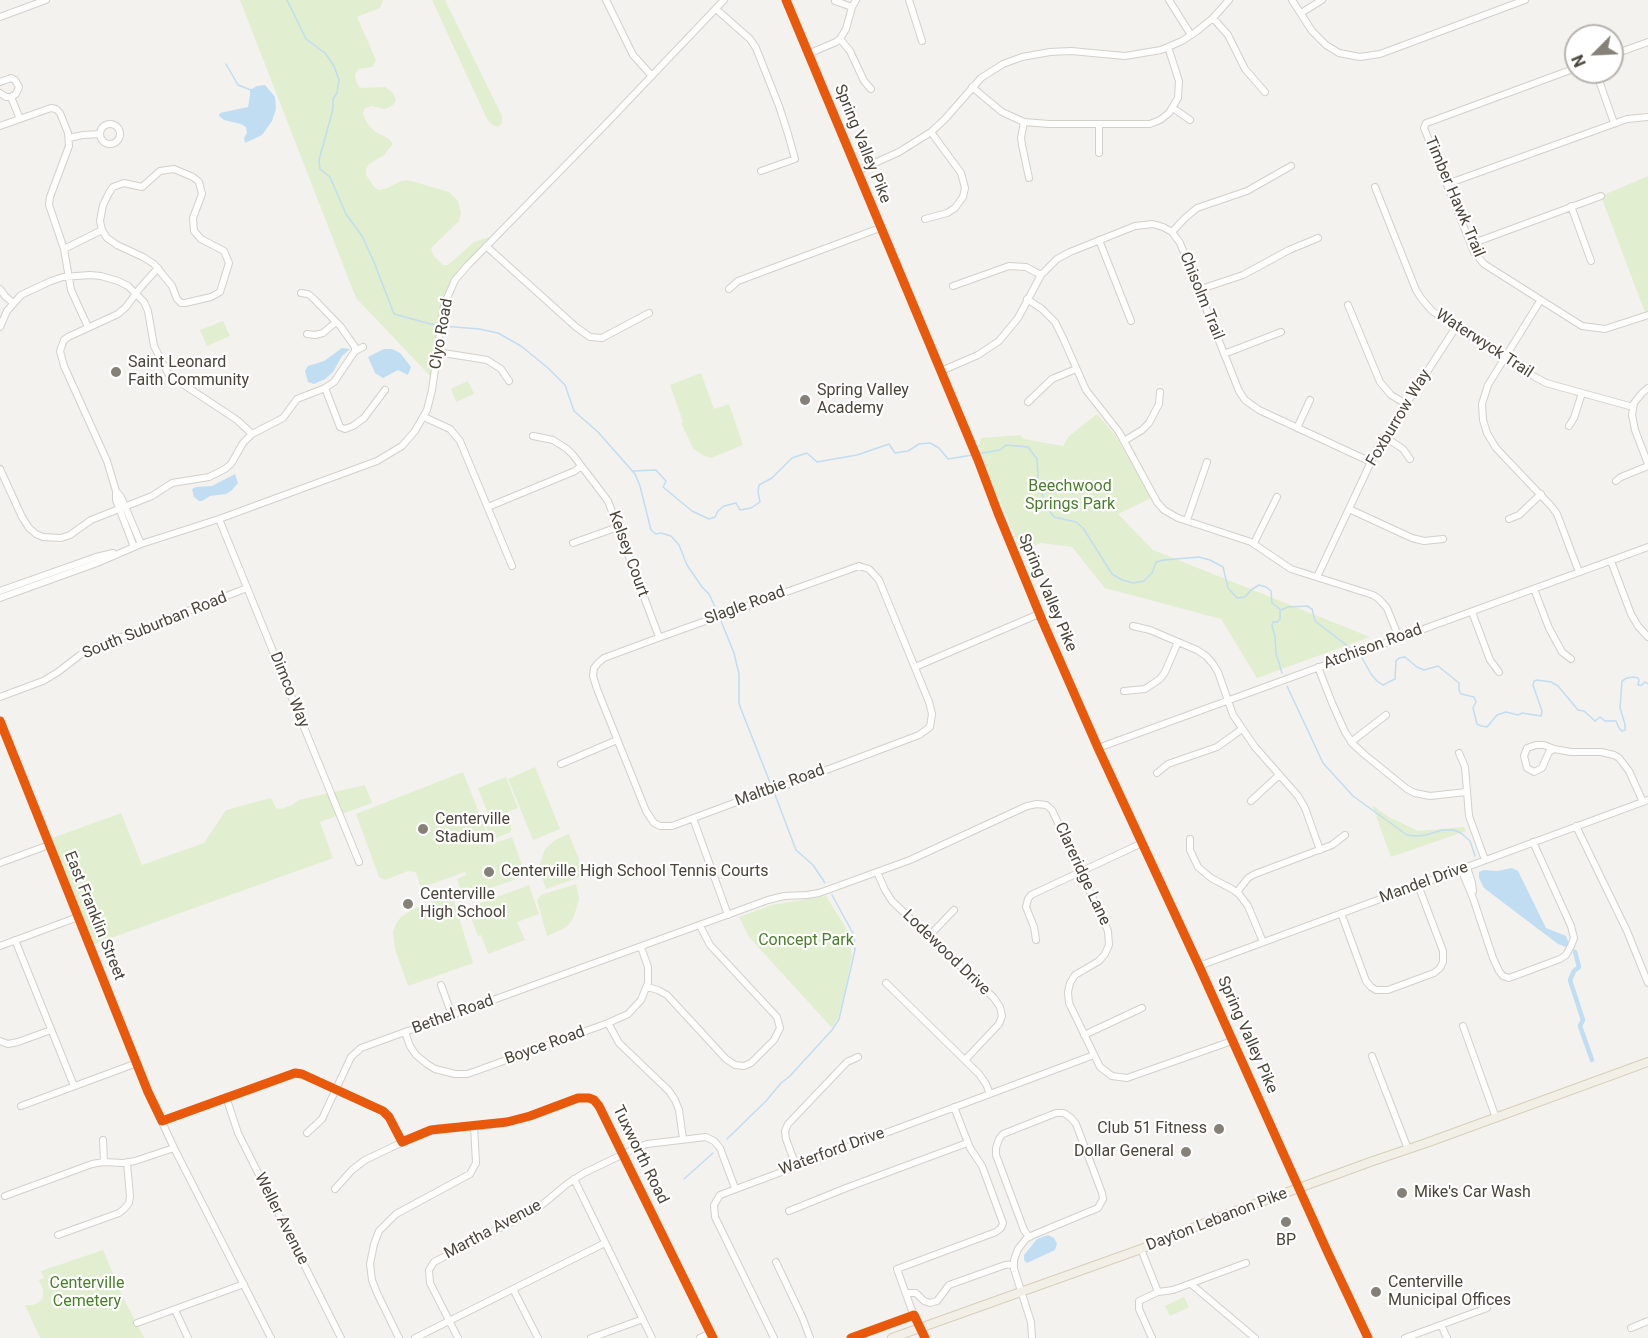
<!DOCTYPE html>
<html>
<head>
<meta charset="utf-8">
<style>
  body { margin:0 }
  #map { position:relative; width:1648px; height:1338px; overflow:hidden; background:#f4f2ee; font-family:Roboto,sans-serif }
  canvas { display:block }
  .north { position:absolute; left:1564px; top:24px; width:60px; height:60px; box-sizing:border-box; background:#fff; border:2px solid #b7b4b0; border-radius:50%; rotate:246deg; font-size:16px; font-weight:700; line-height:24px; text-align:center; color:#4b4439 }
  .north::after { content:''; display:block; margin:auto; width:21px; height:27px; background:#868178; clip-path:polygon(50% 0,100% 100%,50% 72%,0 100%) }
</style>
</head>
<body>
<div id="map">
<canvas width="1648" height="1338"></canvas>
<div class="north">N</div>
</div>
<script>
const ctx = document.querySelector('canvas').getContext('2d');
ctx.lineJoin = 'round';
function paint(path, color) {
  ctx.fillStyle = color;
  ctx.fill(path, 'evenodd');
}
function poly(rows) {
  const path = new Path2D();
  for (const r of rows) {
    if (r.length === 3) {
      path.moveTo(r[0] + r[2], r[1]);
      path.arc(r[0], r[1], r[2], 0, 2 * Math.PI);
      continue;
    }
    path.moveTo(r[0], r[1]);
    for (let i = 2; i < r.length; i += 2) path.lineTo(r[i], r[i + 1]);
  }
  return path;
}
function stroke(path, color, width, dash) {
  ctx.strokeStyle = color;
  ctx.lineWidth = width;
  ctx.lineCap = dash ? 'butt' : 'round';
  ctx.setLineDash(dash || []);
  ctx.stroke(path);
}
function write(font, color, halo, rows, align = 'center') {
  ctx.font = font + ' Roboto,sans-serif';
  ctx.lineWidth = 4.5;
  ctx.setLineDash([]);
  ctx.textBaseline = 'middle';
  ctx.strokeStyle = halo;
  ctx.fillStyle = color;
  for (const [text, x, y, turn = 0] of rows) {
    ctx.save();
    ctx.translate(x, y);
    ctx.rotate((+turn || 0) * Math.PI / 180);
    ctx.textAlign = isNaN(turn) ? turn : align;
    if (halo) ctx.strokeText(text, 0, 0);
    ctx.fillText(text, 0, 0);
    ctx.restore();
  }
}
paint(poly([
  [240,0,383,0,380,8,357,17,376,60,372,67,359,69,355,74,356,81,359,87,363,88,385,87,392,92,396,99,394,104,390,107,385,109,372,106,365,108,363,114,367,123,374,131,389,139,393,144,384,155,369,164,366,169,366,175,375,188,379,190,385,189,401,181,408,180,449,192,458,201,461,213,459,221,431,248,433,255,443,265,448,265,474,242,498,234,468,265,447,296,434,380,356,298],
  [432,0,445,0,502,116,502,123,498,127,492,125,487,119],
  [1648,176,1648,315,1646,315,1601,196],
  [223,321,230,336,207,346,200,330],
  [701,373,714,409,729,404,743,445,711,458,702,455,693,448,681,423,683,422,670,385],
  [468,381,474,394,456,402,451,389],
  [1097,414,1116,436,1151,498,1118,514,1153,550,1370,637,1257,678,1221,619,1105,588,1072,547,1041,543,1021,550,998,496,995,494,979,445,981,438,1020,435,1024,439,1063,446,1069,436],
  [535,767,560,829,533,840,508,779],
  [463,772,491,843,486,846,512,837,526,876,463,897,457,879,466,875,465,872,421,888,416,872,408,871,385,880,379,877,356,814],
  [506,777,518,808,490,819,478,788],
  [365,785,372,803,320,822,333,858,89,946,47,840,121,813,142,865,204,843,226,810,271,798,276,808,281,809,292,805,299,800],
  [1372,805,1389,817,1418,831,1464,827,1466,831,1391,857],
  [487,821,490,828,491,824,495,821,499,826,511,824,511,832,494,839,491,833,489,834,484,822],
  [569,834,585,875,546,889,542,877,540,864,545,849,555,840],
  [576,884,579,899,574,916,570,923,565,928,547,936,537,900,541,895],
  [529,885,539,914,517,922,525,940,488,954,481,935,478,936,467,908],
  [452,895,473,963,408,986,395,949,393,932,396,924,401,917,415,908],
  [826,896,849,933,852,956,844,995,838,1017,832,1028,749,937,739,917,772,905],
  [103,1250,123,1297,144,1338,40,1338,25,1305,32,1305,38,1303,43,1298,43,1290,39,1280,44,1278,41,1271],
  [1184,1297,1189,1307,1170,1316,1165,1306]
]), '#e1eecf');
paint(poly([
  [265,85,275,97,276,109,272,121,262,135,245,143,244,138,247,133,246,127,241,124,224,120,219,116,220,113,248,107,250,96,250,90,257,86],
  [342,348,350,349,342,356,333,372,325,379,314,384,308,382,305,371,308,366,324,361],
  [384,349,392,349,400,353,411,367,408,375,398,370,383,378,375,373,368,357],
  [235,474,238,483,231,491,226,494,210,496,202,501,199,501,194,497,192,489,196,487,212,486],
  [1512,868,1518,871,1546,928,1566,936,1569,944,1566,947,1558,944,1484,888,1479,878,1479,872,1484,870,1497,871],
  [1048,1235,1054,1238,1057,1244,1055,1250,1027,1263,1024,1260,1024,1255,1037,1239]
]), '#c0ddf1');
stroke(poly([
  [287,0,306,39,325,53,334,66,339,80,337,93,333,99,333,109,319,160,320,169,330,177,346,214,362,236,374,262,394,314,438,326],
  [226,64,238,85,251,90],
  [443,326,479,329,498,333,521,346,548,368,565,385,574,411,598,432,635,474,640,486,651,530,656,534,661,533,671,536,679,545,687,565,702,587,709,594,717,611],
  [977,454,1000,450,1006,445,1028,447,1037,459,1038,479,1042,494,1048,509,1054,517,1076,522,1083,528,1112,574,1122,580,1133,583,1144,581,1152,573,1156,562,1164,560,1199,557,1210,560,1223,567,1228,588,1237,598,1245,597,1251,590,1259,585,1266,587,1271,591,1272,603,1281,610,1288,607,1307,606,1312,609,1315,621,1354,651],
  [632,471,656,470,666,481,663,487,692,511,709,519,715,517,718,511,724,506,736,503,740,510,751,508,760,502,758,492,759,485,772,478,792,458,807,453,817,462,857,455,889,444,895,453,908,451,919,444,930,443,939,448,948,459,973,455],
  [1280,611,1280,619,1277,622,1273,622,1272,626,1275,636,1276,653,1282,673],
  [721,621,734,653,739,674,739,704,771,785],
  [1361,656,1371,674,1377,681,1383,685,1395,679,1396,661,1399,658,1405,657,1417,667,1424,670,1438,666,1459,683,1459,690,1461,694,1474,697,1476,702,1473,708,1477,724,1481,726,1487,727,1497,715,1506,712,1518,715,1522,713,1541,716,1542,711,1533,685,1534,681,1537,680,1551,682,1558,686,1578,710,1584,711,1595,721,1600,717,1605,721,1616,721,1619,728,1622,731,1625,730,1625,724,1620,708,1622,681,1627,678,1633,677,1638,678,1639,680,1638,685,1642,685,1645,682,1648,684],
  [1287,686,1323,763,1353,796,1407,835,1418,836,1426,835,1442,830,1454,830,1461,833,1470,841,1475,856],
  [774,792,796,850,813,865,825,883],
  [727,1139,766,1101,781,1083,789,1077,832,1030,839,1019,855,950,854,935,832,895],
  [684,1179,713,1153]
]), '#c0ddf1', 1.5);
stroke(poly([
  [1575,952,1579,967,1574,971,1570,980,1583,1020,1580,1026,1592,1060]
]), '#c0ddf1', 4.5);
const minor = poly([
  [606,0,633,55,652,76],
  [786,0,978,460,998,513,1042,620,1098,748,1199,966,1328,1253,1368,1338],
  [909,0,922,41],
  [1169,0,1191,35],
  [1292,0,1312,31,1326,45,1339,53,1360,57,1380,54,1525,0],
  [835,1,852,7],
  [716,9,750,39,756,48,779,106,788,134,795,159,761,171],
  [1301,13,1322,0],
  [0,17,46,0],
  [1213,18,1228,35,1245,69,1265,92],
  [840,39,850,51,864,81,871,89],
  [808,54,836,42,840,39,846,29,852,7,856,0],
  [1612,55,1648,42],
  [1576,68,1432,121,1426,123,1424,128,1474,252,1484,264,1582,326,1605,329,1648,315],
  [1596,72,1614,123],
  [0,82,11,78,15,80,19,87,16,94,11,97,6,97,0,93],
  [972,87,1002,112,1024,122,1049,124,1150,124,1160,120,1169,113,1178,98,1179,81,1168,47],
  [11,97,20,119],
  [1173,108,1190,120],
  [1024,122,1021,138,1022,145,1029,178],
  [110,134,10],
  [0,126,51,108,56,109,60,113,68,133,69,146,50,197,49,205,64,249,71,290,88,327],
  [69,138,83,135,100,134],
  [1099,153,1099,124],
  [174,169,193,177,199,182,202,194,193,218,194,231,201,239,224,251,229,263,220,292,211,297,185,303,181,303,177,299,172,286,154,264,143,257,117,245,107,238,102,230,100,221,103,205,109,193,113,187,124,183,142,187,160,171,174,169],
  [857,171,899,152,931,132,945,119,981,78,1003,64,1022,57,1050,52,1071,51,1125,56,1161,50,1182,41,1197,31,1213,18,1229,0],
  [1447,184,1627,119,1648,117],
  [1375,187,1416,290,1421,298,1432,311,1526,372,1546,383,1633,407],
  [1571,206,1591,261],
  [925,219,947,213,955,208,963,197,965,188,961,173,931,132],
  [1172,232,1185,218,1197,208,1247,191,1291,166],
  [1099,240,1131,321],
  [1471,244,1601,196],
  [486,246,576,327,590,337,602,338,649,313],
  [64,249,102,230],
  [953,286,1009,266,1026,267,1041,275],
  [0,289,5,296,13,303],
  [729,289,738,281,880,228],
  [1198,290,1243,275,1289,250,1318,238],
  [301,293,308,294,313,298,341,327,355,347,355,351],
  [1027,299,1042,309,1055,322,1063,338,1086,390,1119,432,1157,502,1164,510,1178,518,1251,542,1291,569,1373,595,1379,599,1387,608,1399,638],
  [1540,301,1488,385,1482,404,1483,420,1487,433,1496,448,1552,507,1557,514,1579,572],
  [1348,305,1380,382,1391,395,1406,404],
  [0,327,7,311,21,295,51,281,63,277,90,275,101,276,118,281,128,286,144,302,148,311,154,346,169,375,237,420,252,434],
  [307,334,315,335,323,333,336,322],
  [437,352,487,360,501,369,509,381],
  [1224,354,1281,332],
  [941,371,978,355,999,341,1018,318,1041,275,1057,259,1070,252,1135,226,1153,224,1163,227,1172,232,1180,243,1239,391,1245,400,1259,410,1371,462],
  [325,388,340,427,345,429,353,426,364,418,385,390],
  [1648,388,1642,393,1634,403,1632,415,1635,430,1648,464],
  [1028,402,1052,379,1076,369],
  [424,417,450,429,460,441,512,566],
  [1569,426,1574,418,1582,393],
  [1297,428,1310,400],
  [533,436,553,440,567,449,573,455,608,501,659,637],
  [1385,437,1403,449,1410,459],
  [1124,441,1142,430,1149,423,1159,404,1160,392],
  [0,469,22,517,29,528,36,534,43,537,61,538,70,535,91,520,152,496,172,483,209,477,225,469,231,464,243,443,252,434,283,418,297,399,325,388,334,382,355,351,363,347],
  [1616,481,1621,477,1648,466],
  [116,491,121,497,141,544],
  [488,507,575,471,581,466],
  [1349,509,1412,538,1424,541,1443,539],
  [219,519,359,862],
  [1509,519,1519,515,1541,494],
  [1187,520,1207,462],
  [573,543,618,527],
  [1254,543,1277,497],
  [134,547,116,500,116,491,107,461,64,366,60,351,64,340,68,337,118,314,126,307,140,288,158,268],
  [1611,561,1631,614,1638,626,1648,637],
  [859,566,869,569,879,580,929,702,932,714,930,727,919,735,747,800,734,803,672,826,660,826,654,823,646,811,597,689,593,676,594,668,598,663,604,658,658,638,859,566],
  [1317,577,1377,449,1456,327],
  [1534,589,1549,628,1562,652,1571,659],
  [0,591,96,557,113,553],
  [0,598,97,563,141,544,219,519,377,461,402,446,415,431,427,410,432,390,444,305,455,280,468,265,605,125,724,0],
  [1472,612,1490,660,1499,672],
  [1133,626,1150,630,1197,650,1206,656,1213,664,1218,672,1233,715,1255,747,1298,796,1305,808,1320,850],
  [915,667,1039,614],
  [1318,667,1332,703,1345,732,1353,744,1365,755,1407,789,1415,793,1430,796,1466,792],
  [1124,691,1145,689,1160,679,1165,672,1178,642],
  [0,697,43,681,58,672,80,655,96,647,247,588],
  [0,721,148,1092,174,1148,271,1338],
  [1351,742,1386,715],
  [1536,745,1544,745,1554,749,1549,752,1542,768,1534,772,1527,768,1524,756,1527,748,1536,745],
  [1098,748,1648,547],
  [1554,749,1571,752,1601,752,1614,755,1619,758,1629,771,1643,802],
  [1459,753,1465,767,1469,816,1485,860],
  [561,764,617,740],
  [1157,773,1168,764,1217,747,1242,729],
  [1251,801,1279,775],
  [693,818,728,915],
  [1576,826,1627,931,1648,983],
  [1190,839,1190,850,1198,867,1211,878,1232,889,1239,894,1248,906,1263,942],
  [0,863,49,845],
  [1467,867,1472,883,1473,891],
  [1461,869,1473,898,1493,958,1499,971,1503,976,1509,978,1560,959,1566,955,1571,946,1574,938,1571,926,1533,842],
  [877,872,885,890,892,901,994,998,1000,1007,1002,1016,999,1024,965,1060],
  [1237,892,1248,878,1255,874,1332,845,1345,835],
  [1341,913,1366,981,1371,987,1376,990,1388,990,1434,973,1440,968,1443,962,1443,951,1418,885],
  [929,936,954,910],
  [15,940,74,1086],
  [1036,940,1034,927,1026,907,1028,899,1031,895,1142,843],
  [0,946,78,917],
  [1199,966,1648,800],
  [886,983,979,1074,986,1084,990,1094],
  [441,985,452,1015],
  [647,987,658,990,667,995,726,1059,735,1065,744,1066,751,1063,774,1040,780,1028,777,1017,710,945,700,926],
  [608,1023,619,1043,669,1091,675,1100,679,1110,683,1139],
  [1463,1026,1496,1118],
  [405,1032,410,1046,416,1055,427,1064,435,1069,455,1074,467,1074,476,1071,608,1023,628,1014,641,1000,648,983,648,967,641,947],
  [1084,1035,1142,1008],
  [0,1041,8,1044,18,1042,51,1030],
  [1372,1056,1408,1149],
  [226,1097,238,1133,341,1338],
  [21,1106,137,1063],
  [162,1121,295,1073,302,1074,383,1111,389,1117,402,1142],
  [307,1133,322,1119,351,1057,361,1048,768,900,784,896,807,895,819,893,910,860,1027,806,1037,804,1046,805,1052,810,1108,931,1109,945,1105,954,1099,961,1075,975,1070,983,1068,992,1069,1003,1100,1067,1112,1076,1127,1078,1232,1041],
  [103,1140,104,1162],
  [796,1166,786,1139,785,1131,788,1124,847,1062,858,1057],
  [574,1179,652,1338],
  [335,1189,352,1170,365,1160,424,1132,440,1128,483,1126,507,1122,530,1116,578,1098,589,1098,594,1100,599,1106,713,1338],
  [5,1196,92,1164,104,1162,123,1163,135,1161,174,1148],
  [789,1211,846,1188,967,1143],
  [58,1235,119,1213,124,1209,129,1203,130,1196,127,1163],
  [1029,1237,1024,1230,996,1155,996,1148,999,1139,1003,1134,1056,1113,1064,1113,1071,1118,1076,1124,1102,1193,1103,1199,1098,1208,1033,1235,1026,1239,1018,1249,1014,1260,1014,1269,1031,1322,1032,1338],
  [1141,1249,1158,1292],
  [776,1262,803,1319,810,1338],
  [1191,1284,1255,1338],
  [513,1289,538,1338],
  [906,1293,916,1293,924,1301,930,1303,937,1301,949,1285,1005,1265,1014,1264],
  [175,1310,188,1338],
  [137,1323,244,1284],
  [1441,1325,1447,1338],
  [1631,1328,1648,1321],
  [399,1338,377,1293,372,1280,370,1264,374,1244,379,1231,396,1214,470,1174,476,1163,474,1126],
  [415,1338,605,1243],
  [458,1338,430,1283,429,1270,434,1262,537,1209,567,1184,584,1173,634,1149,647,1144,706,1137,714,1141,720,1148,735,1188],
  [591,1338,643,1319],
  [700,1338,711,1333],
  [774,1338,715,1217,714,1205,720,1195,1094,1055],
  [851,1338,914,1315],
  [925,1338,911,1308,897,1269,996,1232,1001,1228,1003,1223,982,1166,970,1148,954,1107],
  [1152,1338,1139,1309,1139,1301,1158,1292,1173,1290,1246,1263],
  [1405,1338,1487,1308]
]);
const major = poly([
  [892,1338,1141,1249,1222,1216,1373,1161,1429,1142,1648,1062]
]);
stroke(minor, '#d2d0cb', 8);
stroke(major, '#d6cebb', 10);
stroke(minor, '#fdfdfc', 6);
stroke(major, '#f2efe6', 8);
stroke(poly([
  [786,0,978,460,998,513,1042,620,1098,748,1199,966,1328,1253,1368,1338],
  [0,721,148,1092,162,1121,295,1073,302,1074,383,1111,389,1117,402,1142,431,1130,507,1122,530,1116,578,1098,589,1098,594,1100,599,1106,713,1338],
  [851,1338,914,1315,925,1338]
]), '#e8590c', 9);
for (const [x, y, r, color] of [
  [116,372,6,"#868178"],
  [805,400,6,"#868178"],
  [423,829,6,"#868178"],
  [489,872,6,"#868178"],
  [408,904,6,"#868178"],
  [1219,1129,6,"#868178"],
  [1186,1152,6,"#868178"],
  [1402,1193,6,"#868178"],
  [1286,1222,6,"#868178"],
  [1376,1292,6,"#868178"]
]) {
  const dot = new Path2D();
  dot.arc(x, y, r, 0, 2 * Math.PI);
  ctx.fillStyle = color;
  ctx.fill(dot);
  stroke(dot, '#fff', 2);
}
write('16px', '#4b4439', '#fff', [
  ["Spring Valley Pike",862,144,68],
  ["Timber Hawk Trail",1454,197,67],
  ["Chisolm Trail",1201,296,68],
  ["Clyo Road",442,334,-80],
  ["Waterwyck Trail",1484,344,33],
  ["Foxburrow Way",1399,418,-59],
  ["Kelsey Court",628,554,70],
  ["Spring Valley Pike",1047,593,67],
  ["Slagle Road",745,606,-20],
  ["South Suburban Road",155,626,-22],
  ["Atchison Road",1373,647,-20],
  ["Dimco Way",289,690,68],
  ["Maltbie Road",780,786,-20],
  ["Clareridge Lane",1082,874,65],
  ["Mandel Drive",1424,883,-20],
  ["East Franklin Street",94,916,68],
  ["Lodewood Drive",946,953,44],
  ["Bethel Road",453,1015,-20],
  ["Spring Valley Pike",1247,1035,66],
  ["Boyce Road",545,1046,-20],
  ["Waterford Drive",832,1152,-20],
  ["Tuxworth Road",640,1155,64],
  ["Weller Avenue",281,1219,63],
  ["Dayton Lebanon Pike",1217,1220,-21],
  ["Martha Avenue",493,1230,-28]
]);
write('16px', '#4b4439', '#fff', [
  ["Saint Leonard",128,363],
  ["Faith Community",128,381],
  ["Spring Valley",817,391],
  ["Academy",817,409],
  ["Centerville",435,820],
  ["Stadium",435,838],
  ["Centerville High School Tennis Courts",501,872],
  ["Centerville",420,895],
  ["High School",420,913],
  ["Club 51 Fitness",1207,1129,"right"],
  ["Dollar General",1174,1152,"right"],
  ["Mike's Car Wash",1414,1193],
  ["BP",1286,1241,"center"],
  ["Centerville",1388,1283],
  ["Municipal Offices",1388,1301]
], 'left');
write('16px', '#4a7f2a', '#fff', [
  ["Beechwood",1070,487],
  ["Springs Park",1070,505],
  ["Concept Park",806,941],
  ["Centerville",87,1284],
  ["Cemetery",87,1302]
]);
</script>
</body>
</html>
